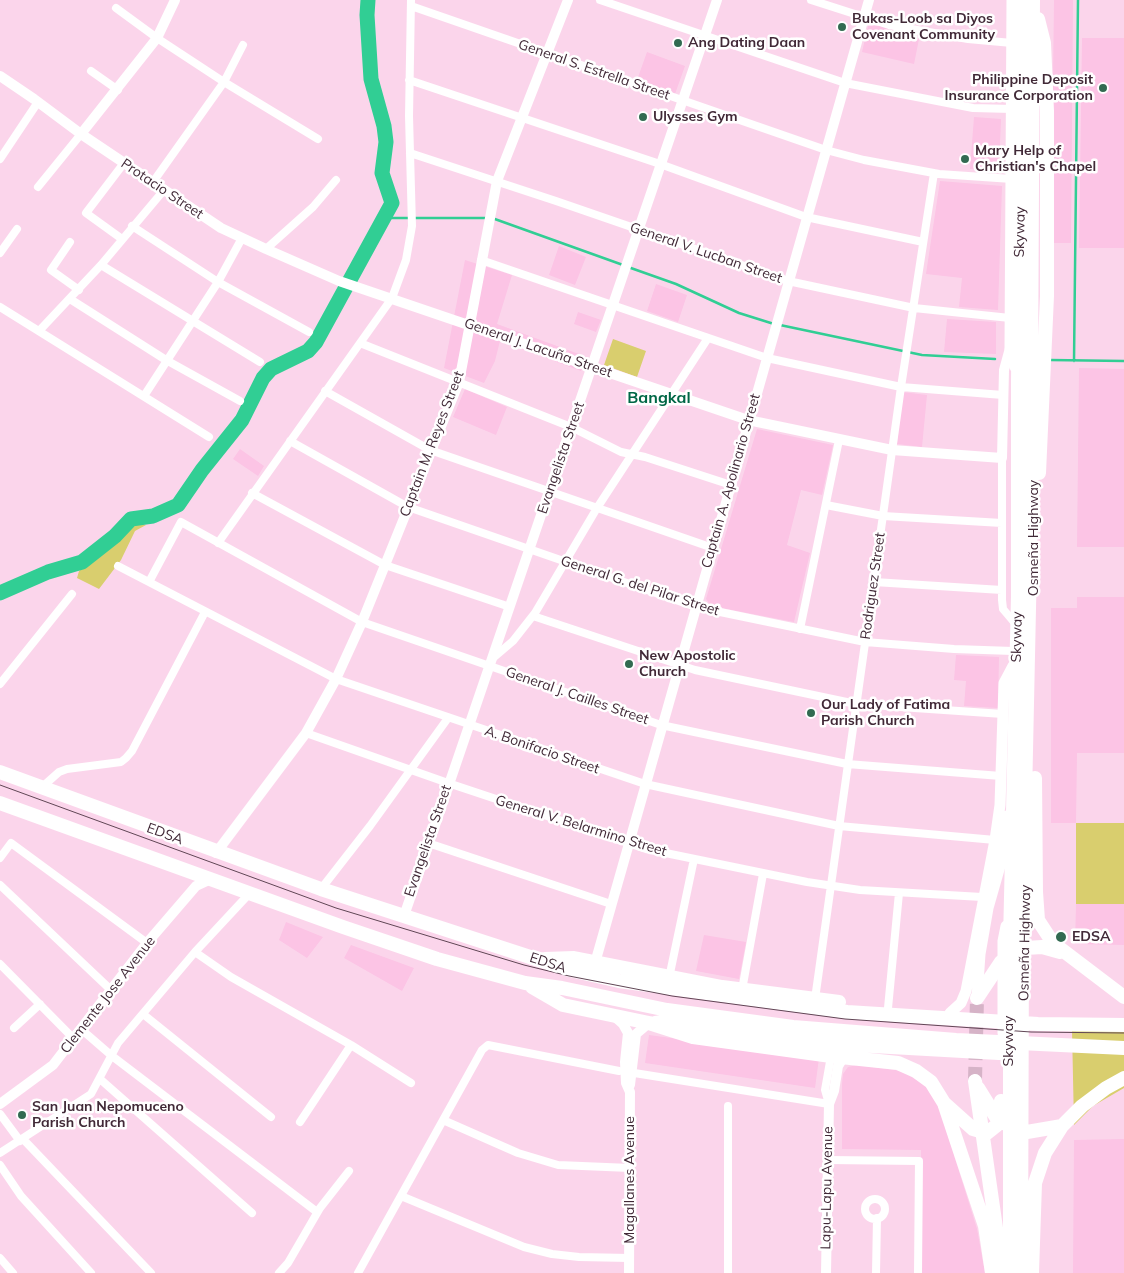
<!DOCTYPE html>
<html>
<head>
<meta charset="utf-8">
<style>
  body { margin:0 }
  canvas { display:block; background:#fbd5eb }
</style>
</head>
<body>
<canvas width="1124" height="1273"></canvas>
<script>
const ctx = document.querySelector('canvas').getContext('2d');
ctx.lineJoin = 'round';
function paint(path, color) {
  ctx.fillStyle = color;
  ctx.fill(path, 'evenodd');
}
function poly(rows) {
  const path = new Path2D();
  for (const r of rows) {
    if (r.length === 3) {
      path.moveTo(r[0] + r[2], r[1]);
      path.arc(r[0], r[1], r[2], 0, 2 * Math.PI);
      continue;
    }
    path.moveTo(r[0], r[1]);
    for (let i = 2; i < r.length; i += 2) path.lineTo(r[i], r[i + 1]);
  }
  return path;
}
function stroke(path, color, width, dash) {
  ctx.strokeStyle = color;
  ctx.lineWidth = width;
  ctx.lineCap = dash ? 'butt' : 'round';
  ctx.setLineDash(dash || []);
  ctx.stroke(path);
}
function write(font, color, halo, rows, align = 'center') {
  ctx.font = font + ' Mulish,sans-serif';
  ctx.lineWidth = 5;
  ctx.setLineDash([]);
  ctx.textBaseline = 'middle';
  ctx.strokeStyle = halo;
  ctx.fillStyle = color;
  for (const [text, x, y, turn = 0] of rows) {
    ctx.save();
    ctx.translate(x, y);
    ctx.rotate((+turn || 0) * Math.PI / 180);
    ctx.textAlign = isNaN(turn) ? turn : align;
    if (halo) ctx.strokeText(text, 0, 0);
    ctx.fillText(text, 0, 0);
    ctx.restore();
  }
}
paint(poly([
  [1054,0,1073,0,1071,243,1051,243],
  [869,22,920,34,914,64,862,52],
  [1082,38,1124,38,1124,248,1079,248],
  [647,52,685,66,675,94,637,80],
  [974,117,1001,119,999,170,970,169],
  [940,181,1002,186,998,310,959,307,962,278,926,274],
  [559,246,586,257,575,285,549,275],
  [465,260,512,275,497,324,587,357,581,371,500,341,495,361,484,383,444,368],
  [656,284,687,295,678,322,647,311],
  [578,312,601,320,596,332,574,324],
  [947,319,996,322,996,354,944,352],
  [1079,368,1124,369,1124,547,1077,547],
  [465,389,507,407,496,435,453,417],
  [902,392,927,395,922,447,897,444],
  [757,429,833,445,822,495,801,490,787,545,810,553,794,622,711,606,706,599],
  [240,449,264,466,258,476,233,459],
  [1077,597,1124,597,1124,753,1077,753,1076,823,1051,823,1051,608,1077,608],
  [956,655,999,657,998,708,964,706,966,681,954,680],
  [1076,904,1124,904,1124,945,1075,944],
  [286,922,323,937,307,958,279,940],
  [704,935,746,942,739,979,696,971],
  [351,945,414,968,402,991,344,958],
  [649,1035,819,1058,815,1088,645,1063],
  [857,1065,902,1071,928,1087,939,1107,977,1229,985,1273,921,1273,921,1150,842,1149,842,1084,843,1074,848,1067],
  [1124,1139,1124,1273,1073,1273,1074,1140]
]), '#fcc4e5');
paint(poly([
  [613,339,646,351,637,377,604,365],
  [132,525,146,525,135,531,121,560,99,589,77,578,79,571],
  [1076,823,1124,823,1124,904,1076,904],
  [1072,1030,1124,1030,1124,1088,1093,1106,1074,1125]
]), '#d9ce6e');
stroke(poly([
  [386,218,486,218],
  [492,218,623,265],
  [628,267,676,284,739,313,774,324],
  [780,325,922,355,995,359],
  [1050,360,1124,361],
  [1074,361,1078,0]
]), '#31ce94', 2.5);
stroke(poly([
  [0,593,48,572,82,562,115,536,131,519,153,516,178,505,202,470,242,420,263,378,271,369,308,351,316,342,392,203,382,173,386,142,384,126,371,79,367,15,368,0]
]), '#31ce94', 15);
stroke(poly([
  [975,1081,977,998]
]), '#d6b3c7', 14, [14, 7]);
stroke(poly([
  [600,0,845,83,973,108,1012,109],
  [811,0,889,25,968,39,1012,43],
  [411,6,826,150,864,160,939,174,1012,179],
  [116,8,157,38,224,82,318,139],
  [91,71,118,90],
  [409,80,660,164,806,217,923,242],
  [410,153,556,201,788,281,914,308,1010,318],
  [0,159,38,102],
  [153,182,224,82,243,45],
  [38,187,81,134],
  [132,226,218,282,309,332],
  [122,239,86,213,124,163],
  [70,242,51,270,79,290],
  [266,249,313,207,336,180],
  [0,253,17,229],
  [481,260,767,358,901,387,1003,395],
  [101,265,260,362],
  [70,299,166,360,240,401],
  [0,307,209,437],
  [39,331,101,265,164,190],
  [360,343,571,427,621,452,645,457,731,485],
  [325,391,430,450,713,548],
  [144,396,218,282,242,238],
  [290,441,408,507,696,607,865,642,954,649,1013,651],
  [1002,458,1002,600,1003,609,1014,622],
  [252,493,385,565,510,607],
  [826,505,883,516,1002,523],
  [218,543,392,298,406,260,412,226,409,116,411,0],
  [118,566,336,679,645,784,839,826,995,840],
  [149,582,181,522,362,622,661,725,847,764,1001,776],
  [874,582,1002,590],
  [533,616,695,670,856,704,1003,714],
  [800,629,839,440],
  [493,658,513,641,535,613,597,508,708,338],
  [0,684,72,594],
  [306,733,448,783,646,849,807,882,860,890,982,897],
  [41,788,59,772,67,769,121,762,126,758,132,751,205,612],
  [428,843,611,904],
  [0,858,11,843,147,943],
  [0,885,111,990],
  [321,889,370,826,448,718],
  [195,952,231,977,351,1045,411,1083],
  [0,964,74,1039],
  [669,978,694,859],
  [742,990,763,874],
  [815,999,901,387,934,173],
  [888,1008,899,893],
  [143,1014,271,1117],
  [14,1028,40,1004],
  [82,1030,112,1056,317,1212],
  [628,1072,829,1104,825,1090,831,1056],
  [100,1079,252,1213],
  [0,1114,20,1141],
  [443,1120,518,1153,558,1165,630,1168],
  [300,1122,351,1045],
  [23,1139,151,1273],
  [0,1153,91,1094,118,1043,195,952,249,894],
  [828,1160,919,1161,918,1273],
  [0,1165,21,1196,91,1273],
  [401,1196,524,1247,552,1254,579,1257,629,1258],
  [875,1209,10],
  [0,1258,13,1273],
  [279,1273,288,1263,320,1208,349,1171],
  [358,1273,482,1050,488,1045,619,1071],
  [728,1273,728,1106],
  [876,1273,877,1218]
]), '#fff', 8);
stroke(poly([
  [0,76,34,99,81,134,221,228,266,249,339,281,748,420,892,450,1002,458,1004,370,1010,348],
  [81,134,157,38,175,0],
  [216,853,306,733,336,679,362,622,459,382,497,181,568,0],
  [404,916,717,0],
  [595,963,869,0],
  [614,1016,623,1024,628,1033,625,1062,626,1083,630,1092,629,1273],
  [630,1085,636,1034,649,1023],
  [0,1104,53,1065,147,943,196,886,209,880],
  [826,1273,829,1104,834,1091,838,1066,843,1058]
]), '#fff', 10);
stroke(poly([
  [1012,0,1010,348,1015,367],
  [977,998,980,954,988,908,1000,866,1007,816],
  [950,1013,961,1003,966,991,995,840,1000,805,1004,683,1013,666],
  [1003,1033,1003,941,1006,926]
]), '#fff', 11);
stroke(poly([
  [1038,19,1044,43,1047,111,1047,296,1039,473],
  [0,772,321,889,570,970,619,981,847,1012,1038,1024,1124,1025],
  [1035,778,1036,892,1038,920,1053,943,1124,997],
  [0,803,343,927,437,959,525,983,562,988,667,1010,793,1027,956,1040,1124,1048],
  [545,959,574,958,722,987,839,1002],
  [532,987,563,1005,649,1023,693,1037,831,1056,898,1063,916,1071,931,1082,944,1103,985,1226,992,1273],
  [977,998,1001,962,1014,953,1026,948,1042,947,1060,952],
  [655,1023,669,1021,726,1032,855,1045,999,1053,1016,1050],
  [975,1081,1002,1270],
  [978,1088,996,1117,1009,1126,1027,1132,1062,1126],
  [944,1103,973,1129,987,1133,997,1125,1001,1101],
  [1010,1273,1010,940,1018,597,1018,382,1022,0],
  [1021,1273,1022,940,1030,561,1033,0],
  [1032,1273,1035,1183,1045,1153,1062,1126,1082,1106,1106,1088,1124,1078]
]), '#fff', 14);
stroke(poly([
  [0,785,336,908,524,965,569,976,672,996,845,1019,1031,1032,1124,1033]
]), '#604655', 1);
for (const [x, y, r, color] of [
  [842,27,5,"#326a51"],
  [678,43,5,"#326a51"],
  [1103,88,5,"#326a51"],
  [643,117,5,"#326a51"],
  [965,159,5,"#326a51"],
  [629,664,5,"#326a51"],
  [811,713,5,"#326a51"],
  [1061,937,6,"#326a51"],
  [22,1115,5,"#326a51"]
]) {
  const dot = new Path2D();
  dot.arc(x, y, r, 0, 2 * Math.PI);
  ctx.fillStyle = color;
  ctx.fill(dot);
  stroke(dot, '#fff', 2);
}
write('bold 14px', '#412937', '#fff', [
  ["Bukas-Loob sa Diyos",852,19],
  ["Covenant Community",852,35],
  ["Ang Dating Daan",688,43],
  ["Philippine Deposit",1093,80,"right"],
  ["Insurance Corporation",1093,96,"right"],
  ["Ulysses Gym",653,117],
  ["Mary Help of",975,151],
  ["Christian's Chapel",975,167],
  ["New Apostolic",639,656],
  ["Church",639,672],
  ["Our Lady of Fatima",821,705],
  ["Parish Church",821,721],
  ["EDSA",1072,937],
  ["San Juan Nepomuceno",32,1107],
  ["Parish Church",32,1123]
], 'left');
write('14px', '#412937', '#fff', [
  ["General S. Estrella Street",594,70,19],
  ["Protacio Street",162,189,34],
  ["Skyway",1020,232,-89],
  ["General V. Lucban Street",706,253,19],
  ["General J. Lacuña Street",538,348,19],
  ["Captain M. Reyes Street",432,444,-69],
  ["Evangelista Street",561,458,-71],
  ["Captain A. Apolinario Street",731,481,-74],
  ["Osmeña Highway",1034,538,-90],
  ["General G. del Pilar Street",640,586,18],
  ["Rodriguez Street",873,586,-82],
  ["Skyway",1017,637,-89],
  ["General J. Cailles Street",577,696,19],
  ["A. Bonifacio Street",542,750,19],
  ["General V. Belarmino Street",581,826,17],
  ["EDSA",165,834,20],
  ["Evangelista Street",428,841,-71],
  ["Osmeña Highway",1025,943,-89],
  ["EDSA",548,963,18],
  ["Clemente Jose Avenue",108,995,-52],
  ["Skyway",1009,1041,-90],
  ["Magallanes Avenue",630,1180,-90],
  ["Lapu-Lapu Avenue",827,1188,-89]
]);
write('bold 16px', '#006746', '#fff', [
  ["Bangkal",659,398]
]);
</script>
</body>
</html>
